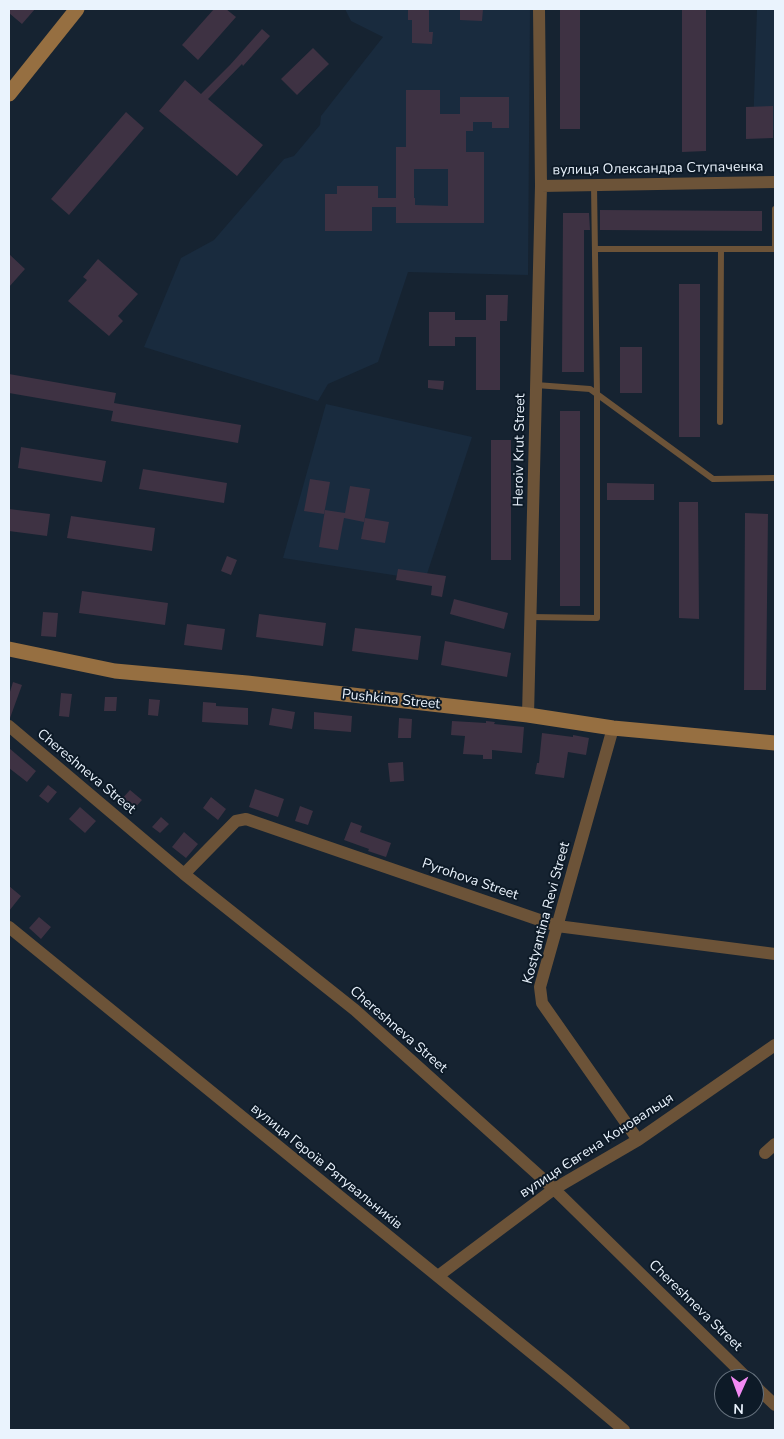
<!DOCTYPE html>
<html>
<head>
<meta charset="utf-8">
<style>
  body { margin:0 }
  #map { position:relative; width:784px; height:1439px; overflow:hidden; background:#162331; font-family:"Nunito Sans",sans-serif }
  canvas { display:block }
  .frame { position:absolute; inset:0; border:10px solid #eaf3fd; pointer-events:none }
  .north { position:absolute; left:714px; top:1369px; width:50px; height:50px; box-sizing:border-box; background:#0d1a27; border:1px solid #65717d; border-radius:50%; rotate:182deg; font-size:14px; font-weight:700; line-height:20px; text-align:center; color:#eaf3fd }
  .north::after { content:''; display:block; margin:auto; width:18px; height:22px; background:#f28af3; clip-path:polygon(50% 0,100% 100%,50% 72%,0 100%) }
</style>
</head>
<body>
<div id="map">
<canvas width="784" height="1439"></canvas>
<div class="frame"></div>
<div class="north">N</div>
</div>
<script>
const ctx = document.querySelector('canvas').getContext('2d');
ctx.lineJoin = 'round';
function paint(path, color) {
  ctx.fillStyle = color;
  ctx.fill(path, 'evenodd');
}
function poly(rows) {
  const path = new Path2D();
  for (const r of rows) {
    path.moveTo(r[0], r[1]);
    for (let i = 2; i < r.length; i += 2) path.lineTo(r[i], r[i + 1]);
  }
  return path;
}
function stroke(path, color, width, dash) {
  ctx.strokeStyle = color;
  ctx.lineWidth = width;
  ctx.lineCap = dash ? 'butt' : 'round';
  ctx.setLineDash(dash || []);
  ctx.stroke(path);
}
function write(font, color, halo, rows, align = 'center') {
  ctx.font = font + ' "Nunito Sans",sans-serif';
  ctx.lineWidth = 4;
  ctx.setLineDash([]);
  ctx.textBaseline = 'middle';
  ctx.strokeStyle = halo;
  ctx.fillStyle = color;
  for (const [text, x, y, turn = 0] of rows) {
    ctx.save();
    ctx.translate(x, y);
    ctx.rotate((+turn || 0) * Math.PI / 180);
    ctx.textAlign = isNaN(turn) ? turn : align;
    if (halo) ctx.strokeText(text, 0, 0);
    ctx.fillText(text, 0, 0);
    ctx.restore();
  }
}
paint(poly([
  [345,9,530,9,528,275,408,272,378,362,328,384,318,401,144,347,181,258,214,240,284,159,294,156,320,125,321,116,383,37,351,21],
  [757,9,775,9,775,130,753,130],
  [326,404,472,437,425,580,283,558]
]), '#192b3e');
paint(poly([
  [9,9,35,9,22,24,9,13],
  [214,9,226,9,236,17,198,60,182,45],
  [408,9,429,9,429,32,433,32,432,44,412,43,412,20,408,20],
  [460,9,483,9,482,21,460,20],
  [560,9,580,9,580,129,560,129],
  [682,9,706,9,706,151,682,152],
  [262,29,270,36,243,66,242,64,208,99,263,145,237,176,159,111,185,80,201,94,230,65],
  [313,48,329,64,297,95,281,79],
  [406,90,440,90,440,114,460,114,460,97,509,97,509,128,492,128,492,122,473,122,473,131,466,131,466,152,484,152,484,223,396,223,396,207,372,207,372,231,325,231,325,194,337,194,337,186,378,186,378,198,396,198,396,147,406,147],
  [414,169,448,169,448,206,415,205,415,198,414,198],
  [773,106,773,138,746,139,746,107],
  [126,112,144,128,69,215,51,199],
  [600,210,762,211,762,231,600,230],
  [563,213,589,213,590,230,584,230,584,372,562,372],
  [9,254,25,269,9,287],
  [98,259,138,294,118,316,123,321,109,336,68,301,87,280,83,277],
  [679,284,700,284,700,437,679,437],
  [486,295,508,295,507,321,500,321,500,390,476,390,476,337,455,337,455,346,429,346,429,312,455,312,455,320,486,320],
  [620,347,642,347,642,393,620,393],
  [9,374,116,393,114,403,241,425,238,443,111,421,113,411,9,393],
  [428,380,444,381,443,390,428,388],
  [560,411,580,411,580,606,560,606],
  [491,440,511,440,511,560,491,560],
  [21,447,106,461,102,482,18,468],
  [143,469,227,483,224,503,139,489],
  [310,479,330,482,324,514,304,511],
  [607,483,654,484,654,500,607,500],
  [350,486,370,489,364,522,344,518,338,550,319,547,325,510,345,513],
  [679,502,698,502,699,619,679,618],
  [9,509,50,514,47,536,9,531],
  [745,513,768,514,766,690,744,690],
  [71,516,155,528,152,551,67,538],
  [365,518,389,522,385,543,361,539],
  [227,556,237,560,231,575,221,571],
  [398,569,446,576,442,597,431,595,432,586,396,580],
  [82,591,168,603,165,625,79,613],
  [454,599,508,613,504,629,450,614],
  [43,612,58,613,56,637,41,636],
  [259,614,326,623,323,646,256,637],
  [187,624,225,629,222,650,184,645],
  [355,628,421,636,418,660,352,651],
  [445,641,511,653,507,677,441,665],
  [13,682,22,685,10,718,9,695],
  [61,693,72,694,69,717,59,716],
  [105,697,117,697,116,711,104,711],
  [149,699,160,700,158,716,148,715],
  [203,702,216,703,216,706,248,708,248,725,202,722],
  [272,708,295,712,292,729,269,725],
  [314,712,352,716,351,732,314,729],
  [399,718,412,719,411,738,398,738],
  [452,721,486,723,486,721,495,722,494,724,524,727,522,753,492,750,492,759,483,759,483,755,463,754,465,736,451,735],
  [542,733,573,737,573,735,589,738,586,755,568,752,564,778,535,774,537,763,539,763],
  [9,748,36,771,27,782,9,768],
  [403,762,404,781,390,782,388,763],
  [48,785,57,792,48,803,39,796],
  [255,789,284,799,278,817,249,807],
  [130,790,142,800,132,811,120,801],
  [211,797,226,809,218,820,203,808],
  [300,806,313,811,308,825,295,821],
  [80,807,96,821,85,833,69,819],
  [161,817,169,824,160,833,152,827],
  [351,822,362,826,360,832,391,843,386,857,368,851,369,849,344,840],
  [184,832,198,844,186,858,172,847],
  [9,886,21,896,9,911],
  [39,917,51,927,41,939,29,928]
]), '#3e3243');
stroke(poly([
  [595,249,775,249],
  [775,249,775,209],
  [536,385,590,389,713,479,775,478],
  [720,422,721,249],
  [531,617,597,618,597,394,594,185]
]), '#6c5338', 6);
stroke(poly([
  [541,186,775,182],
  [528,715,541,186,539,9],
  [9,726,184,874,355,1010,554,1189,748,1379],
  [613,728,540,987,542,1003,638,1140],
  [184,874,236,821,246,819,557,926,775,954],
  [9,927,565,1380,624,1430],
  [765,1153,775,1144],
  [438,1276,554,1189,638,1140,775,1045],
  [754,1385,775,1405]
]), '#6c5338', 12);
stroke(poly([
  [9,94,77,9],
  [9,649,115,671,247,683,528,715,613,728,775,743]
]), '#966f41', 15);
write('14px', '#eaf3fd', '#0d1a27', [
  ["вулиця Олександра Ступаченка",658,169,-1],
  ["Heroiv Krut Street",520,450,-89],
  ["Pushkina Street",391,700,6],
  ["Chereshneva Street",86,772,40],
  ["Pyrohova Street",470,880,19],
  ["Kostyantina Revi Street",547,913,-75],
  ["Chereshneva Street",398,1030,41],
  ["вулиця Євгена Коновальця",597,1146,-33],
  ["вулиця Героїв Рятувальників",326,1167,39],
  ["Chereshneva Street",695,1306,44]
]);
</script>
</body>
</html>
